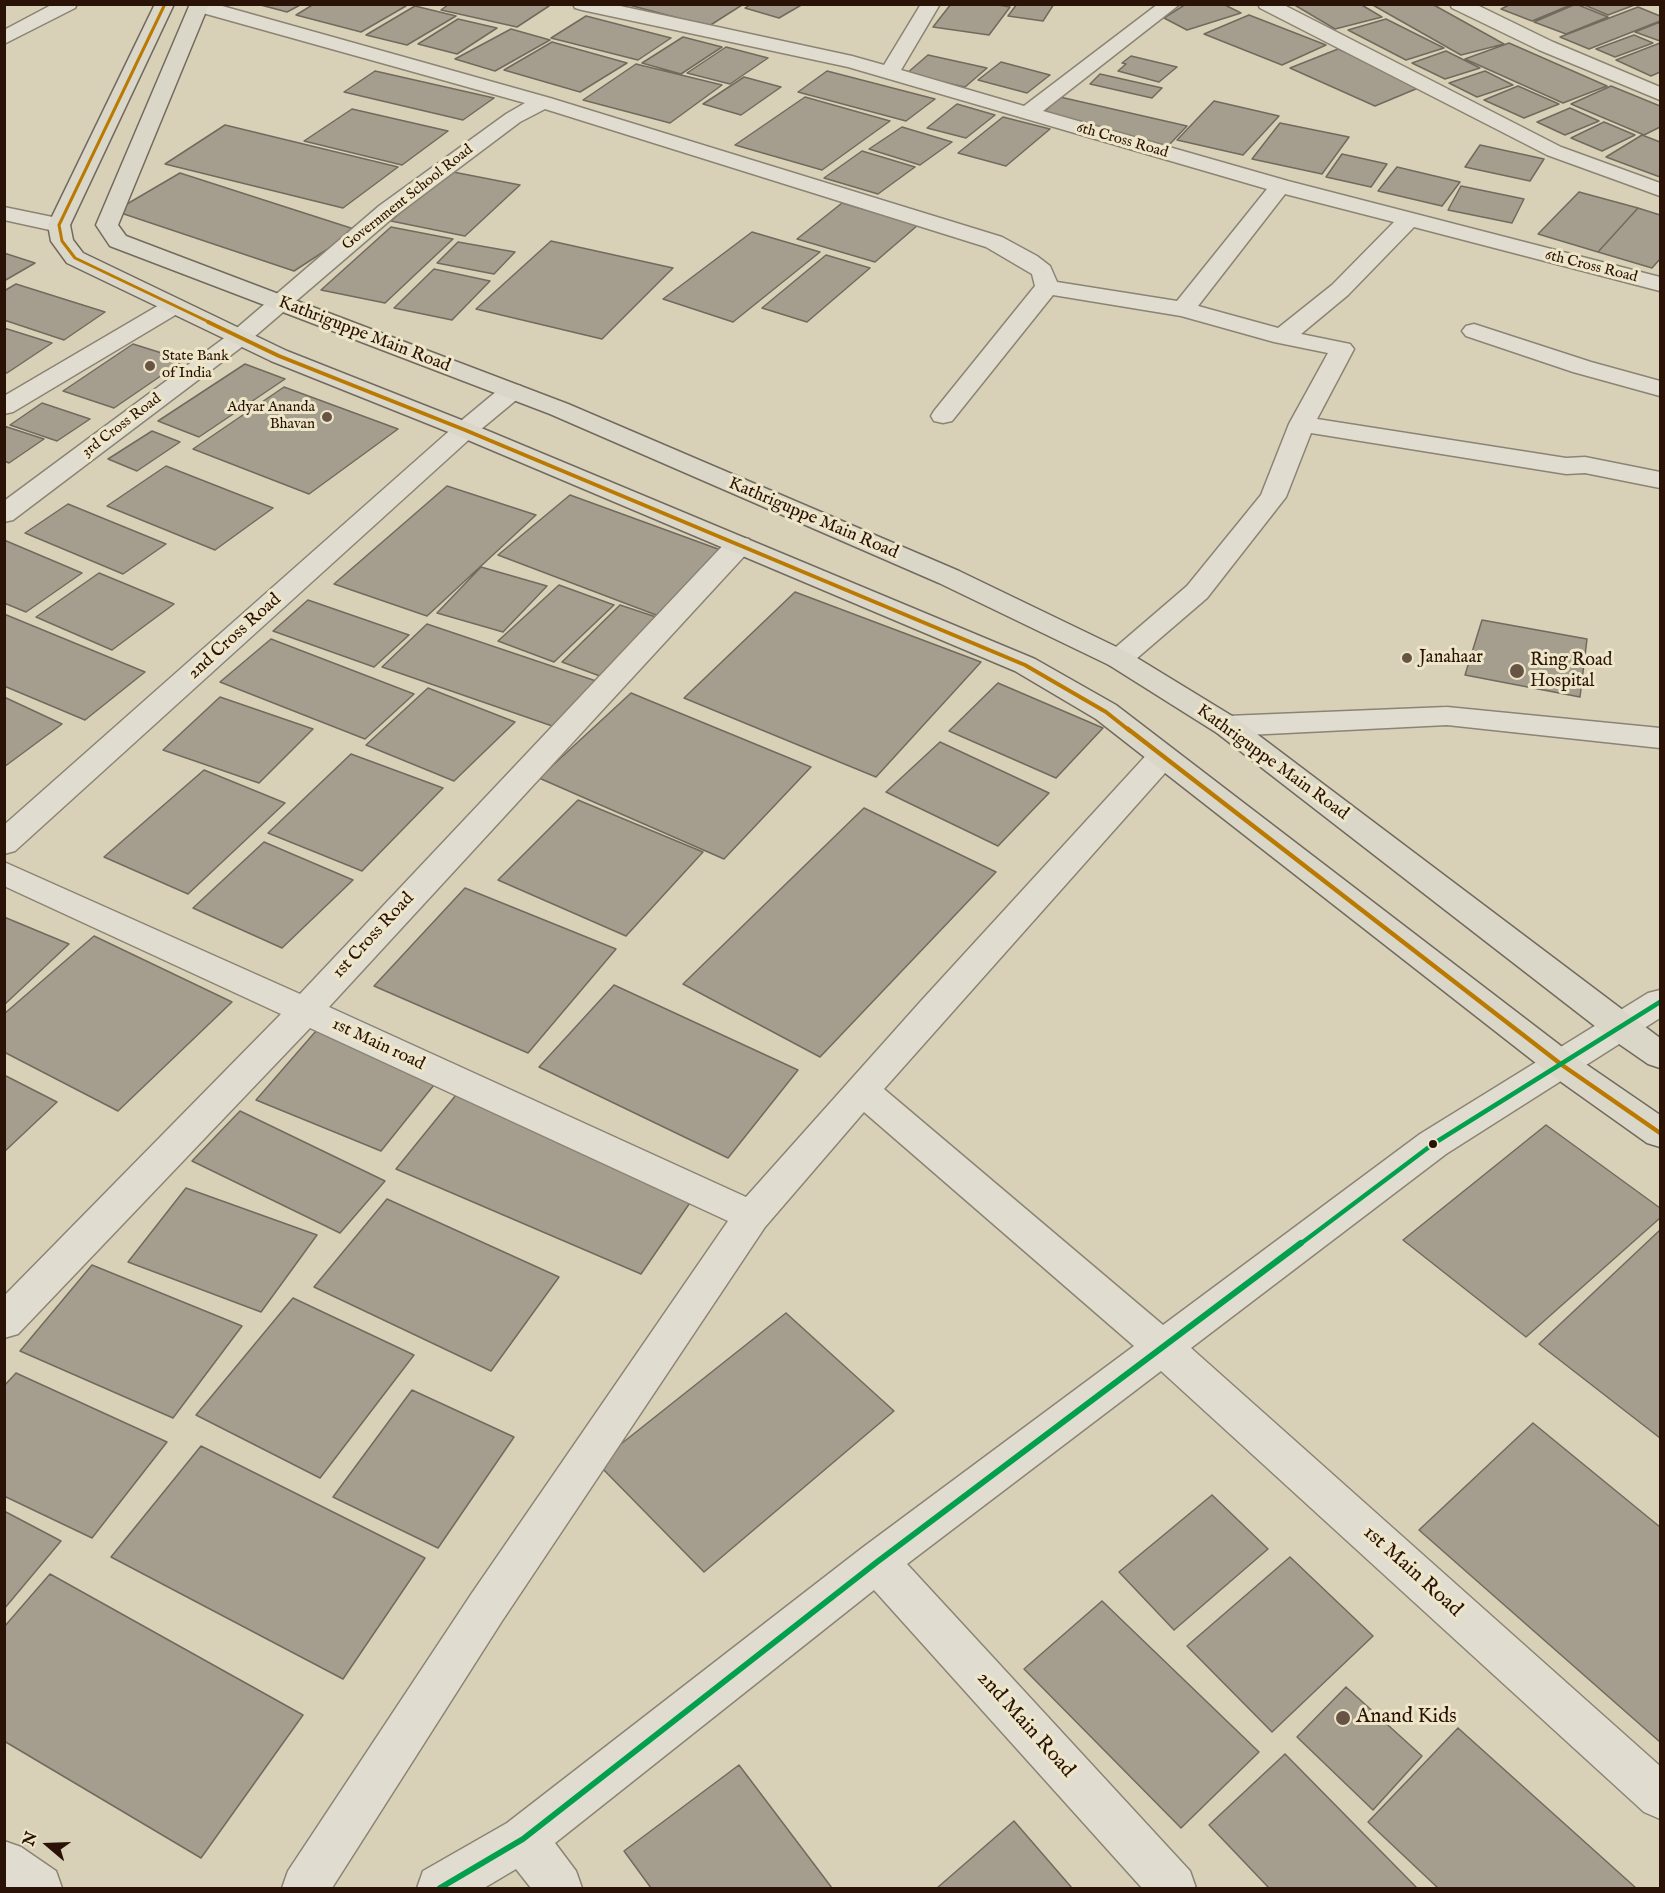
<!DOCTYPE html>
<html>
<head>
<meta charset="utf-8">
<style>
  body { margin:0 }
  #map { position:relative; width:1665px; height:1893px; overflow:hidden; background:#d8d0b7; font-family:"IM FELL English",serif }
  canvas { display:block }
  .frame { position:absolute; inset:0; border:6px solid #2b1207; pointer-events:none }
  .north { position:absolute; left:18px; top:1815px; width:60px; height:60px; -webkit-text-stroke:4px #eee6c8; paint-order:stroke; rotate:289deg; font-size:16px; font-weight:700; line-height:24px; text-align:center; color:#2b1207 }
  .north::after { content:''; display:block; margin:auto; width:21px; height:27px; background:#2b1207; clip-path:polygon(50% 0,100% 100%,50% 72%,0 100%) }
</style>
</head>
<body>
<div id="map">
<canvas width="1665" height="1893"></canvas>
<div class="frame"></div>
<div class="north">N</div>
</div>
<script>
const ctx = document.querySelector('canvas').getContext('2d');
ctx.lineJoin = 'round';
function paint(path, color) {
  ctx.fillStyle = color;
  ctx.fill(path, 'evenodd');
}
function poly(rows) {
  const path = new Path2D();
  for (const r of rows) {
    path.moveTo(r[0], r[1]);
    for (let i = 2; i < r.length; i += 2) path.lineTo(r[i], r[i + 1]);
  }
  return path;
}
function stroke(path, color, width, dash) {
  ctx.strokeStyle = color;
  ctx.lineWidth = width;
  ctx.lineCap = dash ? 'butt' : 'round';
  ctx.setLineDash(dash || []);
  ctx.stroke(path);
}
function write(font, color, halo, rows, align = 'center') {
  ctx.font = font + ' "IM FELL English",serif';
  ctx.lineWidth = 6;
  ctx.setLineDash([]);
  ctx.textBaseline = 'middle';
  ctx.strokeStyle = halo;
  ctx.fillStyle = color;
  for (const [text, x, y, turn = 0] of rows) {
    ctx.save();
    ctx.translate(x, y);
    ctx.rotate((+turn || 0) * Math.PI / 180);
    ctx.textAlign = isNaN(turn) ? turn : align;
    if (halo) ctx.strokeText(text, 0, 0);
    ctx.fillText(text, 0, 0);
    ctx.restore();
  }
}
const building = poly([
  [257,4,302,4,287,12,257,4],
  [314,4,401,4,406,6,361,32,296,15,314,4],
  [449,4,543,4,549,6,517,27,441,10,449,4],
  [625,4,742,5,709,26,625,4],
  [751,4,803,4,779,18,745,8,751,4],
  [951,4,992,4,1010,7,989,35,933,27,951,4],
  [1017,4,1054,4,1043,21,1008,16,1017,4],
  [1186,4,1223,4,1241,13,1187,30,1164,18,1186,4],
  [1293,4,1360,4,1382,17,1335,29,1293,4],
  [1371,4,1432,4,1504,44,1461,55,1371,4],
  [1511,4,1573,4,1532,21,1501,9,1511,4],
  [1576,4,1608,17,1566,34,1534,22,1576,4],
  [1582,4,1637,4,1608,15,1582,4],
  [415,6,456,16,407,45,366,35,415,6],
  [1638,7,1660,16,1660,21,1589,49,1560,37,1638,7],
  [1249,15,1326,45,1282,65,1204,34,1249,15],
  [586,16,671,38,638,60,551,38,586,16],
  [458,19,497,28,457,54,418,44,458,19],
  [1386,19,1444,48,1406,60,1348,30,1386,19],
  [1660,22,1660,41,1635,32,1660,22],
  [511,29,550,40,495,71,455,59,511,29],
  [1634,35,1653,43,1615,57,1596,49,1634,35],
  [683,37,722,47,681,74,642,63,683,37],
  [552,42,627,63,580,92,504,70,552,42],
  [1509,43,1607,86,1563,103,1465,59,1509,43],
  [1660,43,1660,72,1651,76,1616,60,1660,43],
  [726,47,768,58,730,84,687,73,726,47],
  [1338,49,1423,86,1375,106,1290,68,1338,49],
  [1446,51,1480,68,1445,79,1412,63,1446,51],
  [928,55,987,68,965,87,906,74,928,55],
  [1131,56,1177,67,1159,82,1118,71,1126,64,1122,63,1131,56],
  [1001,62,1050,75,1027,93,978,80,1001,62],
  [636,64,722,85,670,123,583,100,636,64],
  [375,71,494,98,463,120,344,92,375,71],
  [827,71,935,99,906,121,798,92,827,71],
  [1485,71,1513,85,1477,97,1449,83,1485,71],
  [1100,74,1162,88,1152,98,1090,84,1100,74],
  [744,77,781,87,741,115,703,104,744,77],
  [1518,86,1559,104,1524,118,1484,100,1518,86],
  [1611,86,1660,106,1660,127,1644,135,1571,104,1611,86],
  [805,97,890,121,822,170,735,145,805,97],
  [1060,97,1187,126,1168,146,1040,116,1060,97],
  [1214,101,1279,116,1243,155,1177,140,1214,101],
  [957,104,995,115,966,138,927,128,957,104],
  [1570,108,1599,121,1565,135,1537,122,1570,108],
  [352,109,448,131,402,165,304,141,352,109],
  [1003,117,1050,129,1006,166,958,153,1003,117],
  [1604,122,1635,135,1602,151,1571,138,1604,122],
  [1280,123,1349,137,1322,174,1252,159,1280,123],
  [225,125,398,167,343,208,165,164,225,125],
  [902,127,952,142,920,165,869,149,902,127],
  [1642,135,1660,142,1660,177,1606,157,1642,135],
  [1480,145,1544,159,1530,181,1465,167,1480,145],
  [862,151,915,167,878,194,824,178,862,151],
  [1342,154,1387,164,1371,187,1326,177,1342,154],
  [1397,167,1460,182,1442,206,1378,191,1397,167],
  [448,171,520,185,465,236,391,221,448,171],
  [180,173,357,230,294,271,115,211,180,173],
  [1461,186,1524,199,1512,223,1448,210,1461,186],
  [1579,192,1638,208,1598,252,1538,234,1579,192],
  [842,203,918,225,875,262,797,239,842,203],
  [1638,208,1660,215,1660,259,1652,268,1598,252,1638,208],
  [391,227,453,239,385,303,321,290,391,227],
  [752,232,820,252,733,322,663,299,752,232],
  [551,241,673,268,602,339,476,309,551,241],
  [458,242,515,252,494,274,437,263,458,242],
  [4,253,35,263,4,281,4,253],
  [826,255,870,268,807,322,762,308,826,255],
  [434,269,490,281,452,320,394,308,434,269],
  [16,284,105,312,64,340,4,320,4,291,16,284],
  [4,328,52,343,7,373,4,372,4,328],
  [133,344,184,360,114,408,63,391,133,344],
  [245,364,285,379,199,437,158,421,245,364],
  [284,387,398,429,309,494,193,449,284,387],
  [42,403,90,419,57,441,10,425,42,403],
  [4,426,44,439,9,463,4,461,4,426],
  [152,431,180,442,137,471,108,459,152,431],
  [166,466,273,508,215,550,107,506,166,466],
  [447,486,536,515,427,616,334,584,447,486],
  [570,495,729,553,664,618,498,555,570,495],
  [68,504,166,544,123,574,25,533,68,504],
  [4,540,82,573,26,612,4,603,4,540],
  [481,567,547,586,503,632,437,613,481,567],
  [99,573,174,604,112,650,36,617,99,573],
  [559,585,614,605,554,662,498,641,559,585],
  [795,592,981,662,876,777,684,698,795,592],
  [308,600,409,635,374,667,273,631,308,600],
  [620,605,665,620,608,679,562,662,620,605],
  [4,614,145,672,85,720,4,686,4,614],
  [1482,620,1587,639,1580,697,1465,675,1482,620],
  [427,624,596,681,555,727,382,667,427,624],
  [271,639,414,694,365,739,220,682,271,639],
  [998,683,1103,728,1056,778,949,731,998,683],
  [428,688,515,722,454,781,366,745,428,688],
  [631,693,811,767,724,859,539,778,631,693],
  [4,697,62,724,4,767,4,697],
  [220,697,313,729,259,783,163,750,220,697],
  [940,742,1049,793,998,846,886,792,940,742],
  [351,754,443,788,362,871,268,833,351,754],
  [204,770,285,803,188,894,104,857,204,770],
  [578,800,703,852,626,936,498,880,578,800],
  [864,808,996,872,820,1057,683,984,864,808],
  [264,842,353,880,282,948,193,908,264,842],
  [465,888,616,949,528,1053,374,986,465,888],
  [4,917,69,944,4,1005,4,917],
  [94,936,232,1002,118,1111,4,1052,4,1014,94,936],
  [614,985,798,1070,728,1158,539,1067,614,985],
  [316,1031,438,1080,381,1151,256,1100,316,1031],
  [4,1075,57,1102,4,1152,4,1075],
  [456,1095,696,1194,641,1274,396,1169,456,1095],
  [240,1111,385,1181,340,1233,192,1161,240,1111],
  [1546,1125,1660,1208,1660,1218,1526,1337,1403,1240,1546,1125],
  [186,1188,317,1235,261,1312,128,1262,186,1188],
  [387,1199,559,1277,491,1371,314,1287,387,1199],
  [1660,1230,1660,1438,1539,1344,1660,1230],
  [92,1265,242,1326,173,1418,20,1351,92,1265],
  [293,1298,414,1355,320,1478,196,1415,293,1298],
  [786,1313,894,1411,704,1572,597,1463,786,1313],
  [16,1373,167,1442,92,1538,4,1496,4,1386,16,1373],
  [412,1390,514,1437,438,1548,333,1497,412,1390],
  [1533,1423,1660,1527,1660,1742,1419,1530,1533,1423],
  [201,1446,425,1558,343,1679,111,1557,201,1446],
  [1212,1495,1268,1549,1174,1630,1119,1572,1212,1495],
  [4,1511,61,1541,4,1609,4,1511],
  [1290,1557,1373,1636,1272,1732,1187,1646,1290,1557],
  [50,1574,303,1715,201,1858,4,1741,4,1627,50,1574],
  [1102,1601,1259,1752,1181,1828,1024,1669,1102,1601],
  [1346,1687,1422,1756,1373,1810,1297,1737,1346,1687],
  [1458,1728,1636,1888,1438,1888,1368,1822,1458,1728],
  [1285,1754,1417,1888,1269,1888,1209,1825,1285,1754],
  [739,1765,832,1888,651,1888,624,1851,739,1765],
  [1014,1821,1072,1888,937,1888,1014,1821]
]);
paint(building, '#a59e8e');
stroke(building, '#726a5d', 1.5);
const minor = poly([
  [53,4,77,4,75,8,4,44,4,30,53,4],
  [191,4,215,4,550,98,1002,237,1037,256,1050,266,1057,282,1177,301,1267,189,848,67,582,10,575,8,573,4,611,4,852,56,884,65,921,4,940,4,901,70,1024,106,1158,4,1180,4,1043,111,1288,181,1660,277,1660,291,1414,227,1348,295,1301,334,1350,344,1354,349,1317,419,1566,458,1585,457,1660,472,1660,488,1585,473,1566,474,1311,433,1286,497,1207,598,1129,665,1119,668,1109,665,1105,659,1109,653,1187,586,1261,495,1289,424,1328,353,1274,342,1181,316,1053,295,952,421,943,423,934,421,931,416,934,411,1035,286,1032,274,986,247,545,109,520,122,395,216,247,343,13,520,4,522,4,501,231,333,379,206,506,114,525,103,192,10,191,4],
  [1285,194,1394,222,1332,285,1278,328,1198,306,1285,194],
  [1258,4,1282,4,1561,147,1660,183,1660,196,1547,155,1260,8,1258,4],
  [1450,4,1475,4,1553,42,1660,87,1660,100,1539,50,1452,8,1450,4],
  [4,207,67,220,70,225,67,230,59,232,4,220,4,207],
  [174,299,182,301,186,306,182,311,13,412,4,414,4,396,166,301,174,299],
  [1474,324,1591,362,1660,381,1660,396,1573,372,1466,336,1462,331,1466,326,1474,324],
  [512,384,521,386,524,391,521,396,474,435,15,851,4,854,4,825,456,425,503,386,512,384],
  [739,537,749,539,752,545,749,551,329,1007,746,1197,921,1001,1151,750,1162,747,1173,750,1177,757,1173,764,884,1089,1163,1325,1420,1134,1648,993,1660,990,1660,1018,1446,1154,1191,1348,1660,1766,1660,1819,1644,1812,1161,1371,907,1564,1190,1871,1196,1888,1142,1888,874,1590,555,1843,576,1871,582,1888,531,1888,516,1869,484,1888,417,1888,423,1871,507,1823,862,1548,1134,1346,864,1112,765,1227,502,1621,332,1888,282,1888,288,1871,472,1593,728,1221,310,1028,18,1334,4,1338,4,1296,281,1014,4,886,4,862,300,994,729,539,739,537],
  [1447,707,1660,728,1660,748,1447,725,1227,736,1217,733,1212,726,1217,719,1227,716,1447,707],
  [4,1841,21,1847,56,1871,62,1888,4,1888,4,1841]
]);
const major = poly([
  [155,4,174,4,70,225,73,240,83,253,287,351,474,425,1035,659,1116,705,1574,1056,1660,1115,1660,1147,1647,1143,1550,1074,1096,719,1015,671,456,435,271,361,67,263,51,241,48,225,155,4],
  [190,4,209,4,118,225,126,236,568,404,959,571,1129,653,1237,719,1660,1038,1660,1068,1648,1064,1609,1037,1217,733,1109,665,939,583,550,414,110,246,96,225,190,4]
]);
stroke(minor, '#8b8474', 3);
stroke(major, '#726a5d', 3);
paint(minor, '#e0ddd0');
paint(major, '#dbd7c8');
stroke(poly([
  [165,4,59,225,62,241,75,258,211,323]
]), '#ba7a02', 3);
stroke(poly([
  [208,322,279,356,465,430,1025,665,1106,712,1130,731]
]), '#ba7a02', 4);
stroke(poly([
  [1128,729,1562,1065,1660,1133]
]), '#ba7a02', 4.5);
stroke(poly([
  [1299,1245,1433,1144,1660,1002]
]), '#029f4d', 4.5);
stroke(poly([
  [440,1888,523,1839,877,1562,1301,1243]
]), '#029f4d', 6);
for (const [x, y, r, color] of [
  [150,366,6,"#685445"],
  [327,417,6,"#685445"],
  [1407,658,6,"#685445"],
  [1517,671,8,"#685445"],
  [1433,1144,5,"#2b1207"],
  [1343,1718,8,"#685445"]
]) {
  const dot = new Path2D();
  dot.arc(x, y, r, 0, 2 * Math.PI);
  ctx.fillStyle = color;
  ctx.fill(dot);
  stroke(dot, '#eee6c8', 2);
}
write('15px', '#2b1207', '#eee6c8', [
  ["6th Cross Road",1122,141,16],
  ["Government School Road",408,198,-38],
  ["6th Cross Road",1591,267,14],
  ["3rd Cross Road",122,426,-37]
]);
write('15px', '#2b1207', '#eee6c8', [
  ["State Bank",162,357],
  ["of India",162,374],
  ["Adyar Ananda",315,408,"right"],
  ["Bhavan",315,425,"right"]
], 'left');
write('18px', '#2b1207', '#eee6c8', [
  ["Kathriguppe Main Road",364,335,21],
  ["Kathriguppe Main Road",813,519,23],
  ["2nd Cross Road",235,637,-42],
  ["Kathriguppe Main Road",1272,763,36],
  ["1st Cross Road",374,936,-47],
  ["1st Main road",378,1045,25]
]);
write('18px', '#2b1207', '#eee6c8', [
  ["Janahaar",1419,658],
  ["Ring Road",1530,661],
  ["Hospital",1530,682]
], 'left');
write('21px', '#2b1207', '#eee6c8', [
  ["1st Main Road",1412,1572,42],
  ["2nd Main Road",1025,1725,48]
]);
write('21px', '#2b1207', '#eee6c8', [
  ["Anand Kids",1356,1718]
], 'left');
</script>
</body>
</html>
